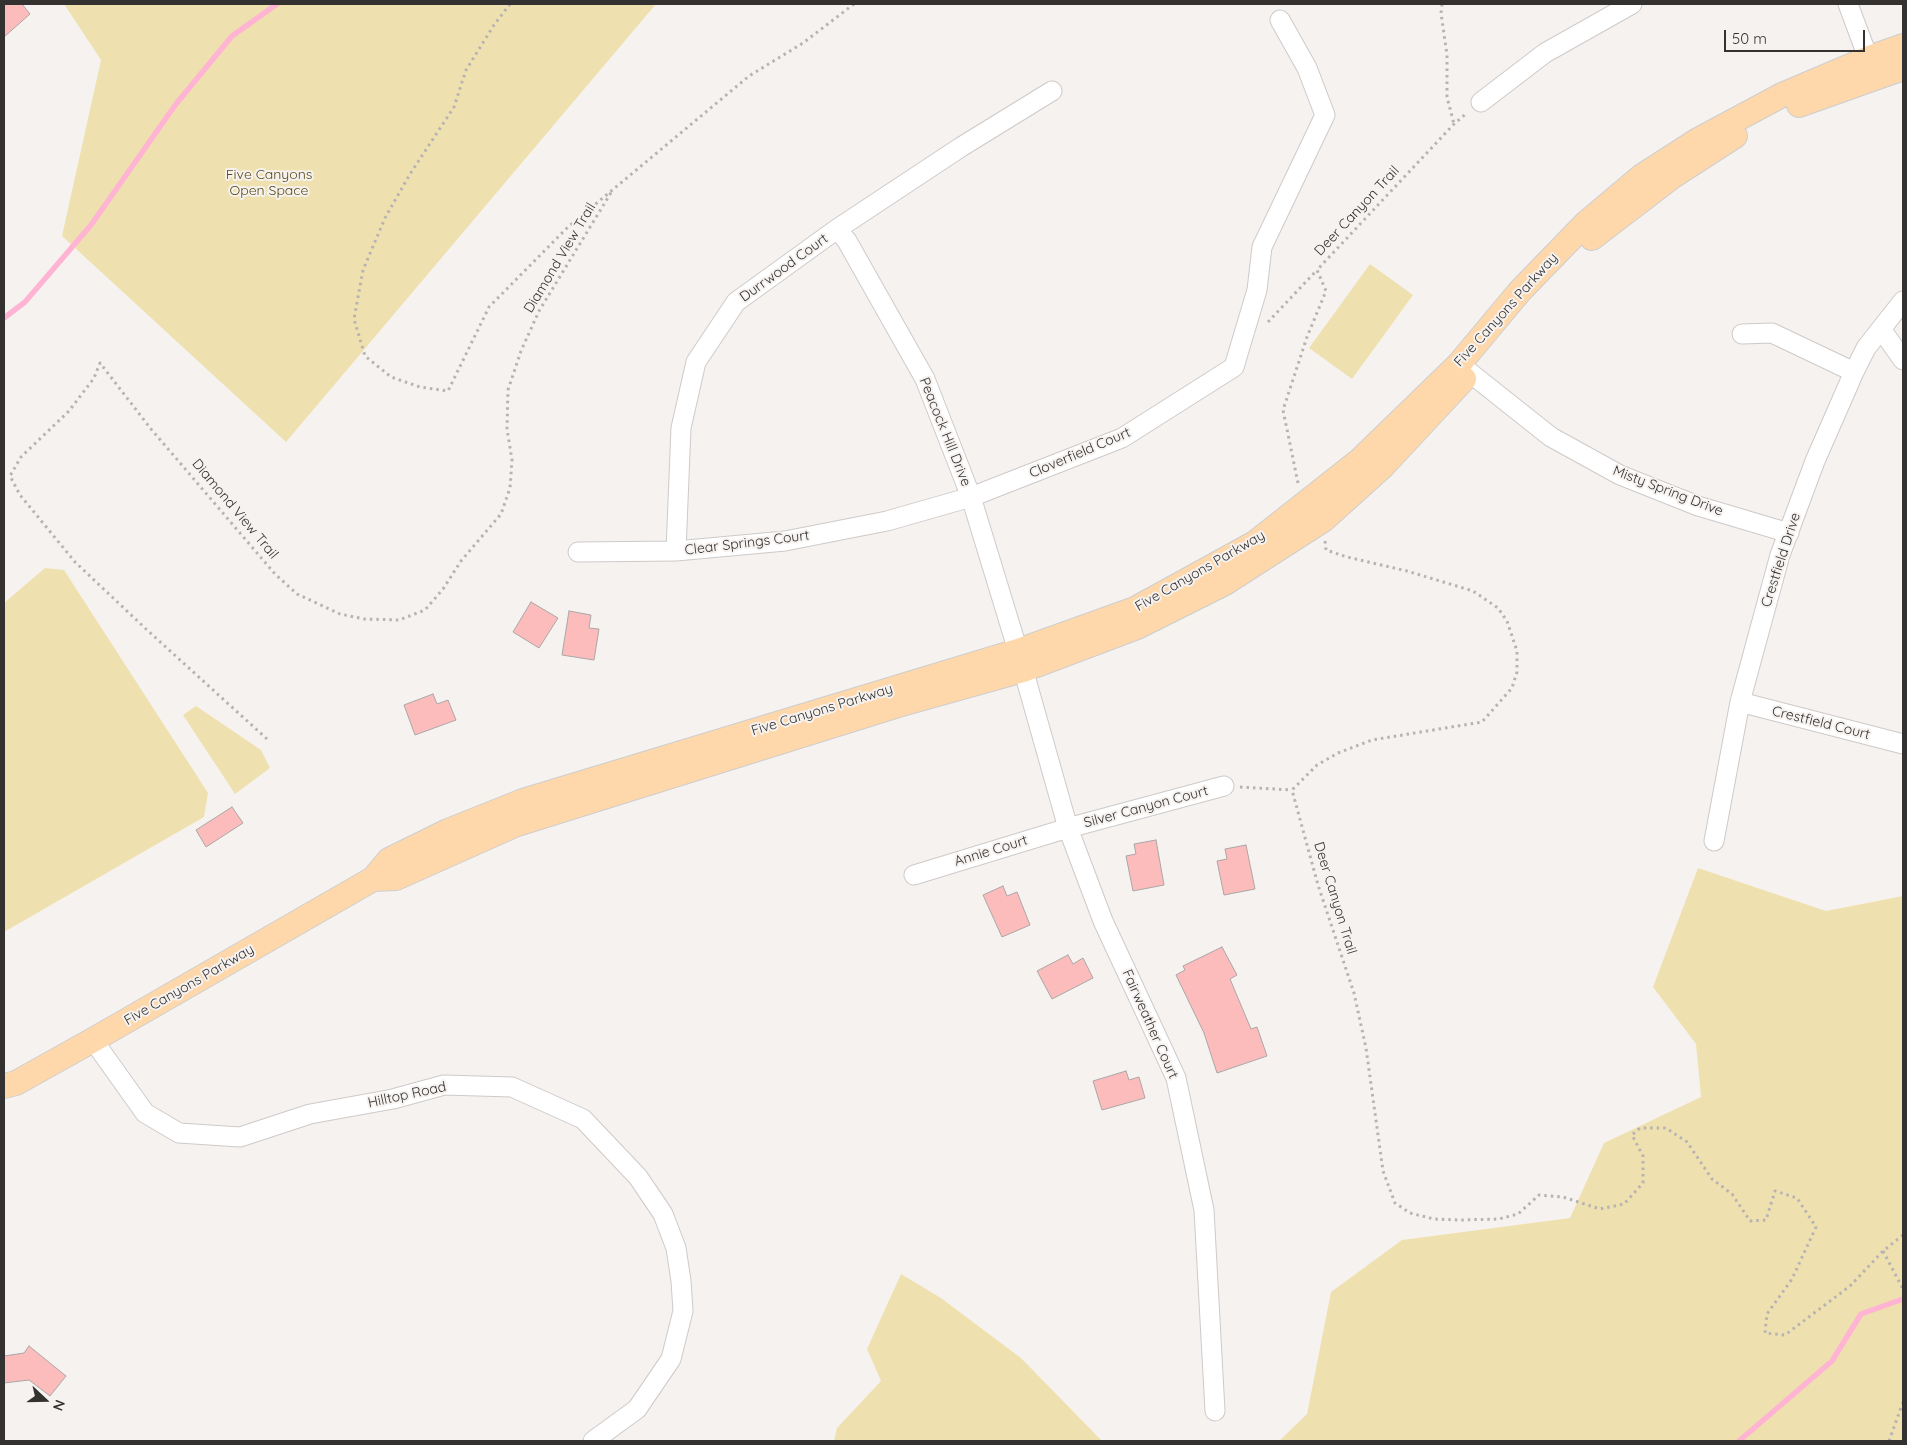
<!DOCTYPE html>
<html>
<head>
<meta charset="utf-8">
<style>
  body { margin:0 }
  #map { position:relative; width:1907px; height:1445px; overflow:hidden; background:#f6f2f0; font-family:Quicksand,sans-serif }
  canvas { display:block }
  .frame { position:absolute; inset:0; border:5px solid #333231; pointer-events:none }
  .north { position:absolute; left:20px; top:1375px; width:50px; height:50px; -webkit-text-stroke:4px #f6f2f0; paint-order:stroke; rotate:111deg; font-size:14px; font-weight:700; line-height:20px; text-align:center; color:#333231 }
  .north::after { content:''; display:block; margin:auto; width:18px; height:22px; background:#333231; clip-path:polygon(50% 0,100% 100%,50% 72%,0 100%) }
  .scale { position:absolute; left:1724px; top:30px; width:141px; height:22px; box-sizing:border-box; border:2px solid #333231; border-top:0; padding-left:6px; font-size:15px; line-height:18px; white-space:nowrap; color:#333231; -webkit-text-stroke:4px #f6f2f0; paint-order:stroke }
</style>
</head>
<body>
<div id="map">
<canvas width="1907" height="1445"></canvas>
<div class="frame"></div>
<div class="north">N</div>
<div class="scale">50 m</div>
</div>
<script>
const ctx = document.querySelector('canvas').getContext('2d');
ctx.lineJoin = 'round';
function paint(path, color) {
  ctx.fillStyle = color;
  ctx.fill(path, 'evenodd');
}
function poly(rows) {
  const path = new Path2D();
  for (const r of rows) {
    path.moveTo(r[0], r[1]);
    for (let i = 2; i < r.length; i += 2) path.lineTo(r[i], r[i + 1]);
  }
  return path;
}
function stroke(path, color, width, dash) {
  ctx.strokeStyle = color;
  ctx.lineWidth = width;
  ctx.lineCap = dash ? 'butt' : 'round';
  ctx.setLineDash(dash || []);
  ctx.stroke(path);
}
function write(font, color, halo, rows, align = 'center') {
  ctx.font = font + ' Quicksand,sans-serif';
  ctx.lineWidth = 4;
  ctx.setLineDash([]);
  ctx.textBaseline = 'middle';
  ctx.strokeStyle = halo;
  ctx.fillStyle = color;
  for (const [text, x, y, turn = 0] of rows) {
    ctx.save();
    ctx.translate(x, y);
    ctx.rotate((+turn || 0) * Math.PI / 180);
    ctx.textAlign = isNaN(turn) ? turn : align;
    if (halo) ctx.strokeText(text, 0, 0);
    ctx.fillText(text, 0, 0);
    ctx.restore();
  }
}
paint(poly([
  [64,4,656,4,286,442,62,236,101,60],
  [1370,264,1413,295,1352,379,1309,348],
  [45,568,64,570,208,793,204,817,4,932,4,603],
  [196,706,261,750,270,768,235,794,183,715],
  [1698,868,1826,911,1903,896,1903,1441,1279,1441,1307,1414,1331,1292,1402,1240,1570,1218,1604,1143,1701,1097,1696,1044,1653,987],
  [901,1274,941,1298,1021,1358,1102,1441,834,1441,837,1428,881,1381,867,1349]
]), '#efe1af');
stroke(poly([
  [4,318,25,302,91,225,176,104,232,36,277,4],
  [1739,1441,1832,1361,1861,1314,1903,1299]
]), '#feb4d2', 5.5);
const building = poly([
  [4,4,22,4,30,14,4,37,4,4],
  [531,602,558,618,539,648,513,632,531,602],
  [569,611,591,615,589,628,599,629,594,660,562,655,569,611],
  [433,694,437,704,448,700,456,720,415,735,404,705,433,694],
  [232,807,243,823,206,847,196,830,232,807],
  [1156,840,1164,885,1133,891,1126,856,1136,854,1134,844,1156,840],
  [1246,845,1255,889,1224,895,1217,861,1227,859,1225,849,1246,845],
  [1003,886,1007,896,1017,892,1030,925,1002,937,983,895,1003,886],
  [1222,947,1237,975,1230,979,1251,1029,1257,1027,1267,1056,1217,1073,1204,1033,1176,975,1185,970,1183,966,1222,947],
  [1068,955,1073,964,1083,958,1093,978,1052,999,1037,971,1068,955],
  [1126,1071,1129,1080,1139,1077,1145,1098,1102,1110,1093,1081,1126,1071],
  [29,1346,66,1376,50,1396,29,1380,4,1383,4,1356,24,1353,29,1346]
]);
paint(building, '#fcbcbc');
stroke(building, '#aaa6a6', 1);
const minor = poly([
  [1848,4,1873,71],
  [1481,102,1545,53,1632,4],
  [837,229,847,241,925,379,971,497,1018,651,1068,828,1103,921,1176,1078,1204,1210,1215,1411],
  [1881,329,1903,360],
  [1742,334,1772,333,1854,372],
  [1459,364,1551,437,1620,475,1698,506,1789,533],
  [676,551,681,428,696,362,736,302,837,229,961,147,1052,91],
  [578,552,676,551,785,541,887,521,971,497,1122,438,1234,367,1257,290,1262,247,1325,115,1307,68,1280,20],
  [1740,702,1903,744],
  [1714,841,1740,702,1780,555,1815,461,1854,372,1866,348,1903,301],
  [914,875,1068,828,1224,786],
  [93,1040,145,1113,179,1133,240,1137,310,1114,393,1099,444,1085,512,1087,583,1119,638,1177,663,1214,676,1248,681,1281,683,1311,671,1359,637,1409,593,1441]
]);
const major = poly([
  [1799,105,1903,68],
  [1592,238,1673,176,1735,136],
  [373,879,396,878,517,824,898,705,1023,670,1137,627,1225,583,1323,520,1383,466,1464,379],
  [4,1086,16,1083,93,1040,373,879,389,860,448,831,523,801,1018,651,1135,609,1255,543,1359,461,1459,364,1520,291,1585,224,1642,176,1698,140,1782,95,1869,58,1903,46]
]);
stroke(minor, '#cecac9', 21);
stroke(major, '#cecece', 26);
stroke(poly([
  [510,4,494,25,466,70,454,107,410,174,385,218,363,270,354,319,365,356,391,377,420,387,448,391,489,307,568,227,749,76,803,43,854,4],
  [1442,4,1441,13,1447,55,1447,97,1454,124],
  [1268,322,1317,270],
  [1298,483,1283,410,1307,337,1326,291,1317,270,1454,124,1467,113],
  [1325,541,1326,550,1347,557,1407,571,1473,591,1498,608,1507,621,1517,651,1517,672,1512,688,1482,722,1372,740,1338,753,1317,765,1292,790,1318,885,1354,993,1366,1048,1383,1171,1395,1203,1410,1213,1434,1219,1459,1220,1499,1219,1518,1214,1539,1195,1563,1197,1600,1209,1624,1204,1643,1183,1643,1156,1632,1135,1640,1128,1666,1128,1687,1142,1712,1179,1732,1194,1750,1221,1766,1220,1775,1191,1797,1198,1816,1227,1792,1279,1767,1314,1765,1333,1785,1335,1850,1286,1883,1251,1903,1235],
  [267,739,146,629,75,562,20,495,10,476,21,457,69,411,94,378,100,363,151,429,275,574,297,594,340,614,364,619,399,620,425,610,443,589,461,561,501,514,510,488,512,460,507,429,508,390,521,351,539,311,612,191],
  [1240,787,1292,790],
  [1883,1251,1903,1289],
  [1889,1441,1903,1402]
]), '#b7b3b2', 3, [2.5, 4]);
stroke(minor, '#fff', 19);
stroke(major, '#fed8ab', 24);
write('14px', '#584a14', '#f6f2f0', [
  ["Five Canyons",269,175],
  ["Open Space",269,191]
]);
write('14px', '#333231', '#f6f2f0', [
  ["Deer Canyon Trail",1357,211,-47],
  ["Diamond View Trail",560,258,-59],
  ["Durrwood Court",784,268,-36],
  ["Five Canyons Parkway",1506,310,-48],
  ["Peacock Hill Drive",945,432,68],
  ["Cloverfield Court",1080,453,-23],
  ["Misty Spring Drive",1668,491,21],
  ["Diamond View Trail",235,509,50],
  ["Clear Springs Court",747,543,-7],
  ["Crestfield Drive",1781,560,-72],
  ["Five Canyons Parkway",1200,571,-30],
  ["Five Canyons Parkway",822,710,-17],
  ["Crestfield Court",1821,723,14],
  ["Silver Canyon Court",1146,807,-15],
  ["Annie Court",991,851,-17],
  ["Deer Canyon Trail",1335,898,73],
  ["Five Canyons Parkway",189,985,-30],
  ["Fairweather Court",1150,1024,66],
  ["Hilltop Road",407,1095,-12]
]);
</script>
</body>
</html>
